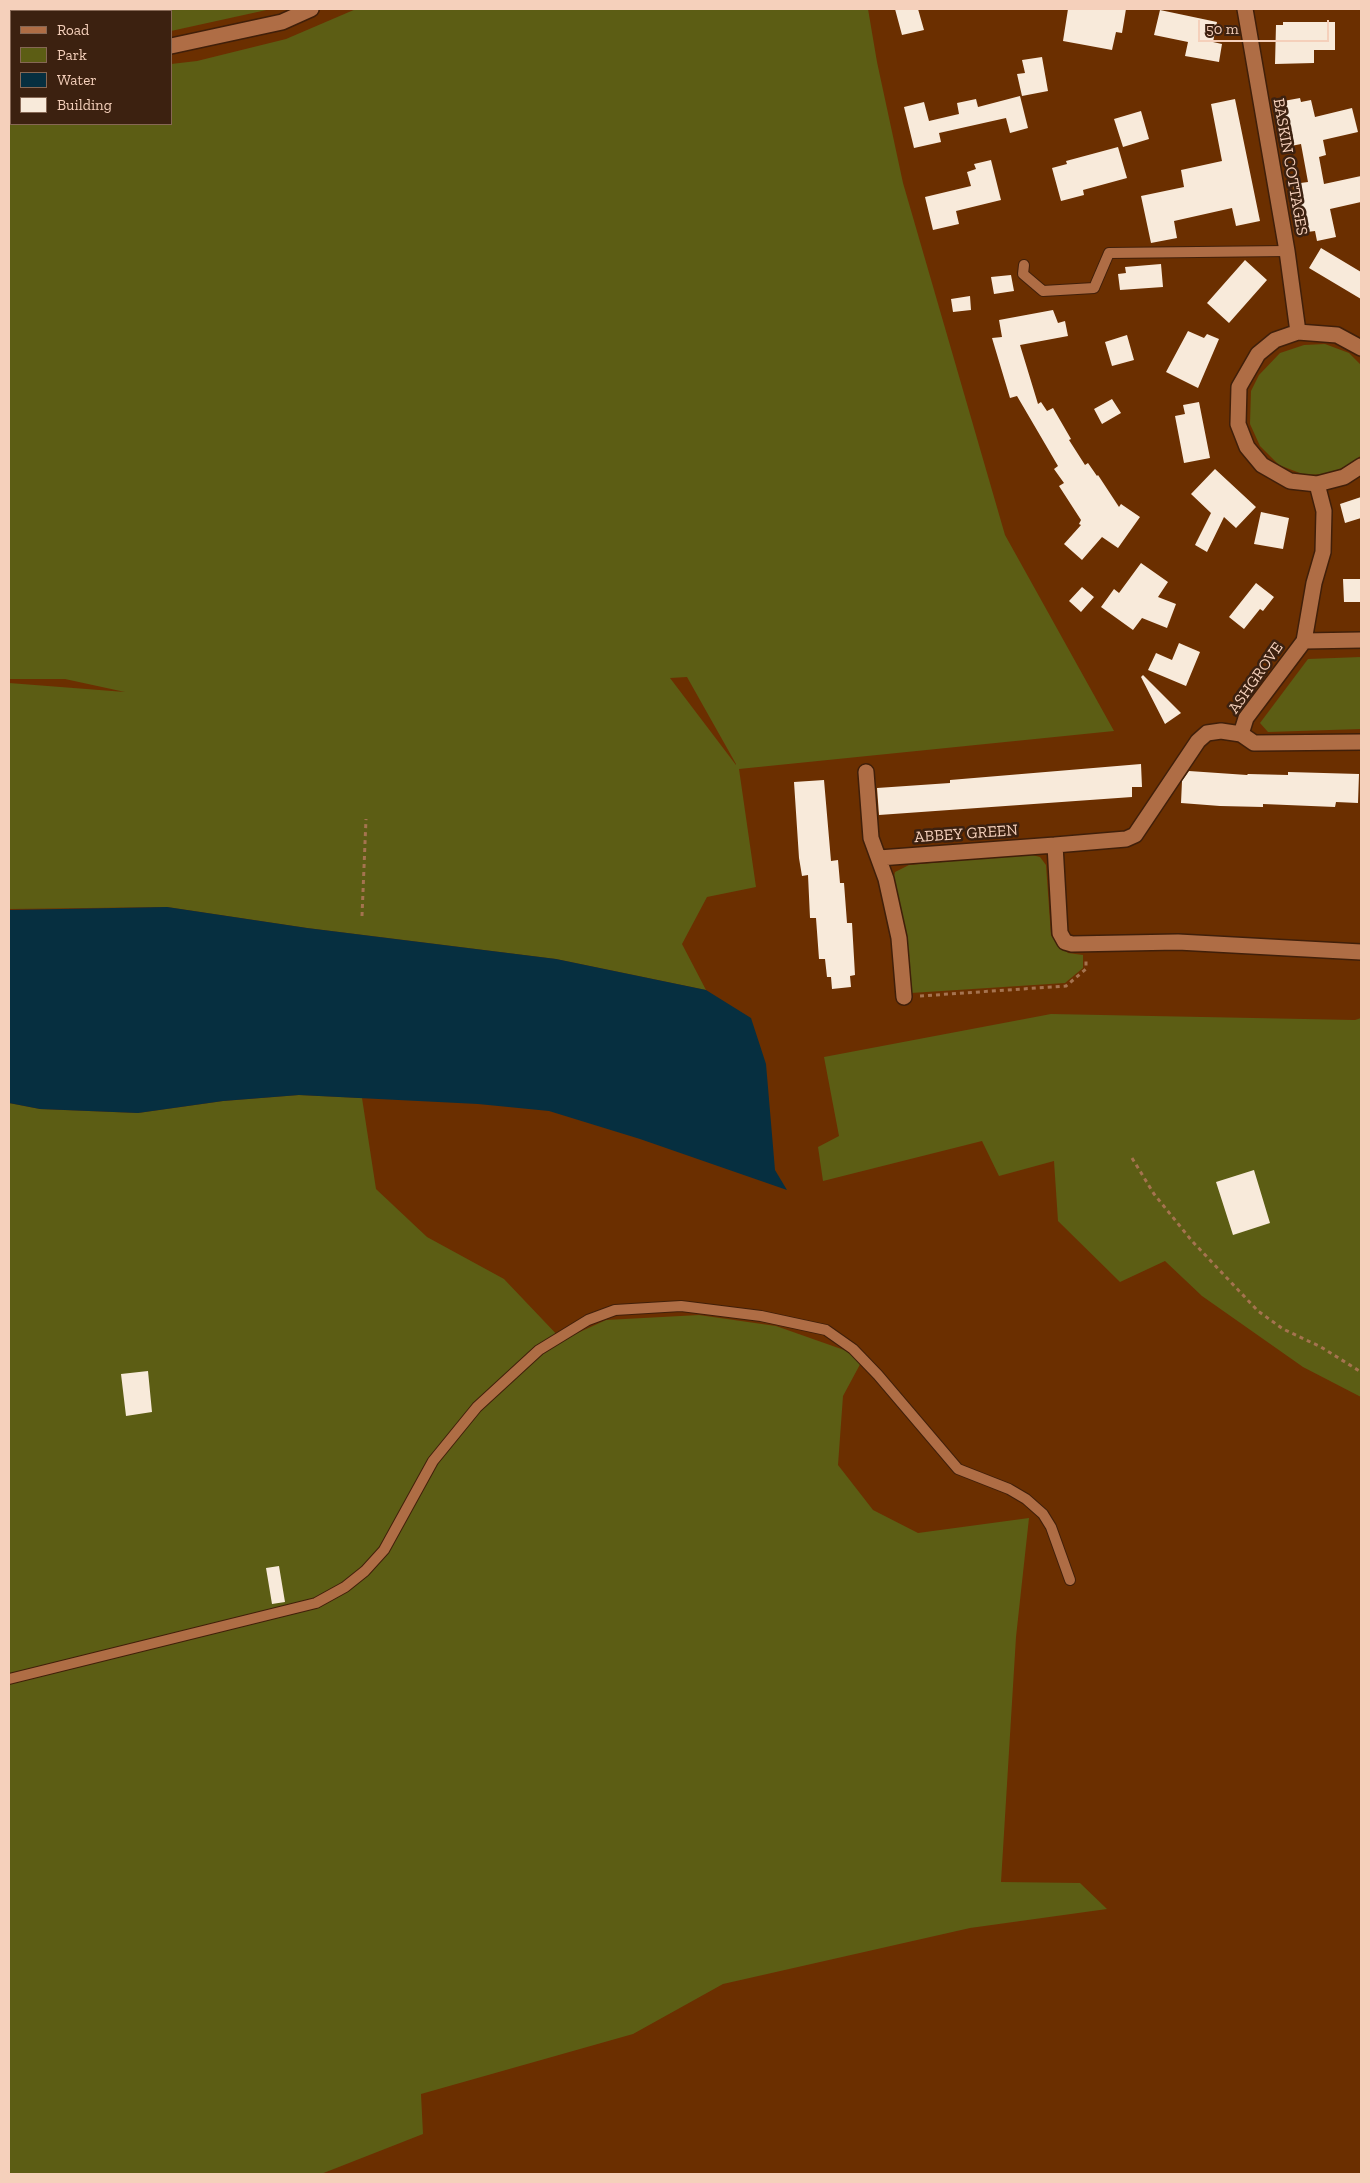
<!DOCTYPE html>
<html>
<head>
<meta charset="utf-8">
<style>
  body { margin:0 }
  #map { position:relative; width:1370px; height:2183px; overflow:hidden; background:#6b2f00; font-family:"Zilla Slab",serif }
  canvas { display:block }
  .frame { position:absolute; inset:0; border:10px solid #f5d0bb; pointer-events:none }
  .legend { position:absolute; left:10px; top:10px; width:162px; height:115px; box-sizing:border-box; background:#3c2110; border:1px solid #866754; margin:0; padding:6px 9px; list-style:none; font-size:15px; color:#f5d0bb }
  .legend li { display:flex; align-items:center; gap:10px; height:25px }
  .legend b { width:25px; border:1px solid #866754 }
  .scale { position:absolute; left:1198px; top:20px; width:131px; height:22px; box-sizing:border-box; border:2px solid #f5d0bb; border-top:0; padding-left:6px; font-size:15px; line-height:18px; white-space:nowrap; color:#f5d0bb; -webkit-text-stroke:4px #3c2110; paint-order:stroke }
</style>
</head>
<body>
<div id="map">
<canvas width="1370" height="2183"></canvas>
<div class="frame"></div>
<ul class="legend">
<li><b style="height:6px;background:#af6d45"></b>Road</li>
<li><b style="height:14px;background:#5c5d14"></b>Park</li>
<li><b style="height:14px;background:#062f40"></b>Water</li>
<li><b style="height:14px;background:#f8eada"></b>Building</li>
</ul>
<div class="scale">50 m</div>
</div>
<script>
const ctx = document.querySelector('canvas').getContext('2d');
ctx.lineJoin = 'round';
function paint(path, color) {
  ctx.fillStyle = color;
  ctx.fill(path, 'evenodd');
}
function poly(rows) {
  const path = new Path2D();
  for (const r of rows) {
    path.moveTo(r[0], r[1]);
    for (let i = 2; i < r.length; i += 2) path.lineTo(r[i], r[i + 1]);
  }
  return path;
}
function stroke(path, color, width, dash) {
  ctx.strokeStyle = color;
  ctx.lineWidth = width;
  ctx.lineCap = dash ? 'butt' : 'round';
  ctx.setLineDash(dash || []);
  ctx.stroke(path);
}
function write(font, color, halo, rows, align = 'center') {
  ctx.font = font + ' "Zilla Slab",serif';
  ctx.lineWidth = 5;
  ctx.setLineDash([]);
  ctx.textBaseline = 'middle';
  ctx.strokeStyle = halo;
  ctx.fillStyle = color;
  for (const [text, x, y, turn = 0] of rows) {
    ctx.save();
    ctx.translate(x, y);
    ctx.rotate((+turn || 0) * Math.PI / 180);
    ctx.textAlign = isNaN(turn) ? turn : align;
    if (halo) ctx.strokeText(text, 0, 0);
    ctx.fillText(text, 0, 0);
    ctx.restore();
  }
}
paint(poly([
  [165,9,271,9,171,31,171,11,165,11],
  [356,9,868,9,877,62,903,183,1005,535,1114,731,739,769,756,887,707,897,682,944,706,990,556,959,307,928,167,907,9,909,9,683,125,692,65,679,9,679,9,85,11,85,11,124,171,124,171,64,197,61,286,39],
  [687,677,736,764,736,765,670,678],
  [1325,344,1349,353,1361,365,1361,455,1354,462,1329,474,1305,475,1279,465,1260,446,1250,424,1251,391,1259,375,1280,353,1304,345],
  [1361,657,1361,729,1268,732,1260,723,1308,659],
  [1029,854,1040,857,1046,865,1051,935,1055,941,1068,953,1083,955,1083,968,1065,983,911,993,907,937,893,882,895,872,909,865],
  [1051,1014,1355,1020,1361,1018,1361,1397,1303,1367,1202,1296,1165,1261,1120,1282,1058,1221,1054,1161,999,1176,982,1141,823,1181,818,1147,839,1136,824,1057],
  [299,1095,362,1098,376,1189,427,1237,504,1279,562,1340,606,1320,699,1315,776,1326,864,1357,843,1396,838,1465,873,1510,918,1533,1029,1518,1016,1637,1001,1882,1080,1883,1107,1909,970,1928,723,1984,633,2034,421,2094,423,2134,321,2174,9,2174,9,1103,40,1109,138,1113,223,1101]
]), '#5c5d14');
paint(poly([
  [167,907,307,928,556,959,706,990,751,1018,766,1064,775,1170,787,1190,640,1139,549,1111,478,1104,299,1095,223,1101,138,1113,40,1109,9,1103,9,910]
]), '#062f40');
paint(poly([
  [895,9,918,9,924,30,902,35],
  [1068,9,1126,9,1122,33,1116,32,1112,50,1063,41],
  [1160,10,1217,22,1213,42,1222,44,1219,62,1185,56,1188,42,1154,35],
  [1283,22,1335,22,1335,50,1314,50,1314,63,1275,64,1276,25,1283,25],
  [1042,57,1048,91,1022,96,1017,74,1025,73,1022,60],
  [1020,96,1028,128,1010,133,1006,118,939,133,941,142,914,148,904,107,924,102,929,121,959,114,957,103,976,99,978,107],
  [1300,98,1301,102,1311,100,1315,117,1352,108,1358,132,1323,140,1326,155,1319,157,1324,184,1361,176,1361,202,1330,209,1336,237,1317,241,1315,231,1307,232,1303,210,1298,211,1293,184,1308,182,1301,144,1286,147,1285,144,1282,144,1276,120,1281,119,1278,102],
  [1235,99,1260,221,1236,226,1232,208,1174,221,1177,238,1151,243,1141,196,1184,187,1181,170,1222,161,1211,104],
  [1141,111,1149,139,1123,147,1114,119],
  [1118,147,1127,178,1083,190,1084,195,1061,201,1052,168,1067,164,1066,161],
  [991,160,1001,200,956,211,959,224,933,230,925,197,971,186,967,172,976,169,974,164],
  [1321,248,1361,272,1361,299,1309,268],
  [1245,260,1267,280,1229,323,1207,303],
  [1161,264,1163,287,1120,290,1118,274,1126,273,1125,267],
  [1011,275,1014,291,994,294,991,277],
  [970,296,971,310,953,312,951,299],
  [1053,310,1058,323,1065,321,1068,336,1020,345,1038,404,1041,402,1047,411,1053,408,1071,439,1069,440,1085,465,1088,463,1097,476,1098,475,1119,507,1121,504,1140,517,1118,548,1102,537,1082,560,1064,544,1081,525,1079,524,1081,520,1059,486,1064,483,1054,469,1058,466,1017,396,1010,398,992,338,1002,337,999,320],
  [1188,331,1204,338,1207,334,1219,339,1198,388,1166,372],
  [1127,335,1134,360,1112,366,1105,342],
  [1112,399,1121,413,1102,424,1094,409],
  [1199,402,1210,458,1184,463,1175,416,1185,414,1183,405],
  [1215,469,1256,507,1236,528,1224,517,1207,552,1195,545,1211,513,1191,494],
  [1361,497,1361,518,1345,523,1340,504],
  [1261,512,1289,518,1283,549,1254,544],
  [1141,563,1168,582,1158,597,1176,604,1167,628,1142,618,1133,630,1101,607,1114,589,1119,593],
  [1343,579,1361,579,1361,602,1344,602],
  [1256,583,1274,597,1263,611,1260,609,1244,629,1229,617],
  [1082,587,1094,597,1081,612,1069,601],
  [1179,643,1200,652,1186,686,1148,670,1156,653,1172,660],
  [1143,675,1181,713,1165,724,1141,677],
  [1141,764,1142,787,1132,787,1132,797,879,815,877,788,950,783,950,780],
  [1189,771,1247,775,1248,774,1288,775,1288,772,1359,774,1358,803,1336,802,1335,807,1263,804,1263,807,1220,806,1181,803,1182,781],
  [824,780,831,861,838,860,840,883,844,883,847,923,852,923,855,975,850,976,851,987,832,989,831,977,827,977,825,959,819,959,816,918,810,918,808,875,802,876,799,858,794,782],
  [1254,1170,1270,1223,1233,1235,1216,1182],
  [148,1371,152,1412,126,1416,121,1374],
  [279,1566,285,1602,272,1604,266,1568]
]), '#f8eada');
const lane = poly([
  [1024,265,1023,274,1043,291,1094,288,1109,253,1287,251],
  [9,1679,316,1603,345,1587,365,1571,384,1550,433,1461,477,1407,539,1350,588,1320,615,1310,681,1306,761,1316,826,1330,853,1349,878,1375,958,1469,1009,1489,1026,1499,1043,1514,1051,1527,1070,1580]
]);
const street = poly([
  [1245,9,1287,251,1298,332],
  [1361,348,1337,335,1298,332,1275,340,1258,354,1239,387,1238,424,1247,447,1262,465,1290,481,1317,484,1344,477,1361,466],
  [1361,640,1304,641,1246,718,1241,734,1254,743,1361,742],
  [1304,641,1314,583,1323,552,1324,511,1317,484],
  [866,772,871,838,886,879,899,938,904,997],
  [1055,845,1126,839,1135,835,1198,741,1207,733,1221,731,1241,734],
  [879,858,1055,845,1060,933,1065,942,1072,944,1178,942,1361,952]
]);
const secondary = poly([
  [171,46,282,22,311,9],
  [9,74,11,74]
]);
stroke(lane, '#401f09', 12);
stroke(street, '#401f09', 18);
stroke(secondary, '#401f09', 18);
stroke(poly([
  [362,916,366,819],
  [920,996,1066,986,1086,969,1086,959],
  [1132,1158,1154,1194,1192,1241,1258,1311,1283,1329,1321,1347,1361,1372]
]), '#a5734f', 3, [4, 4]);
stroke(lane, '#af6d45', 10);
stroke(street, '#af6d45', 15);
stroke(secondary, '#af6d45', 15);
write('16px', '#f5d0bb', '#3c2110', [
  ["BASKIN COTTAGES",1290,167,80],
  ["ASHGROVE",1256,678,-55],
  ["ABBEY GREEN",966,834,-4]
]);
</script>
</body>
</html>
